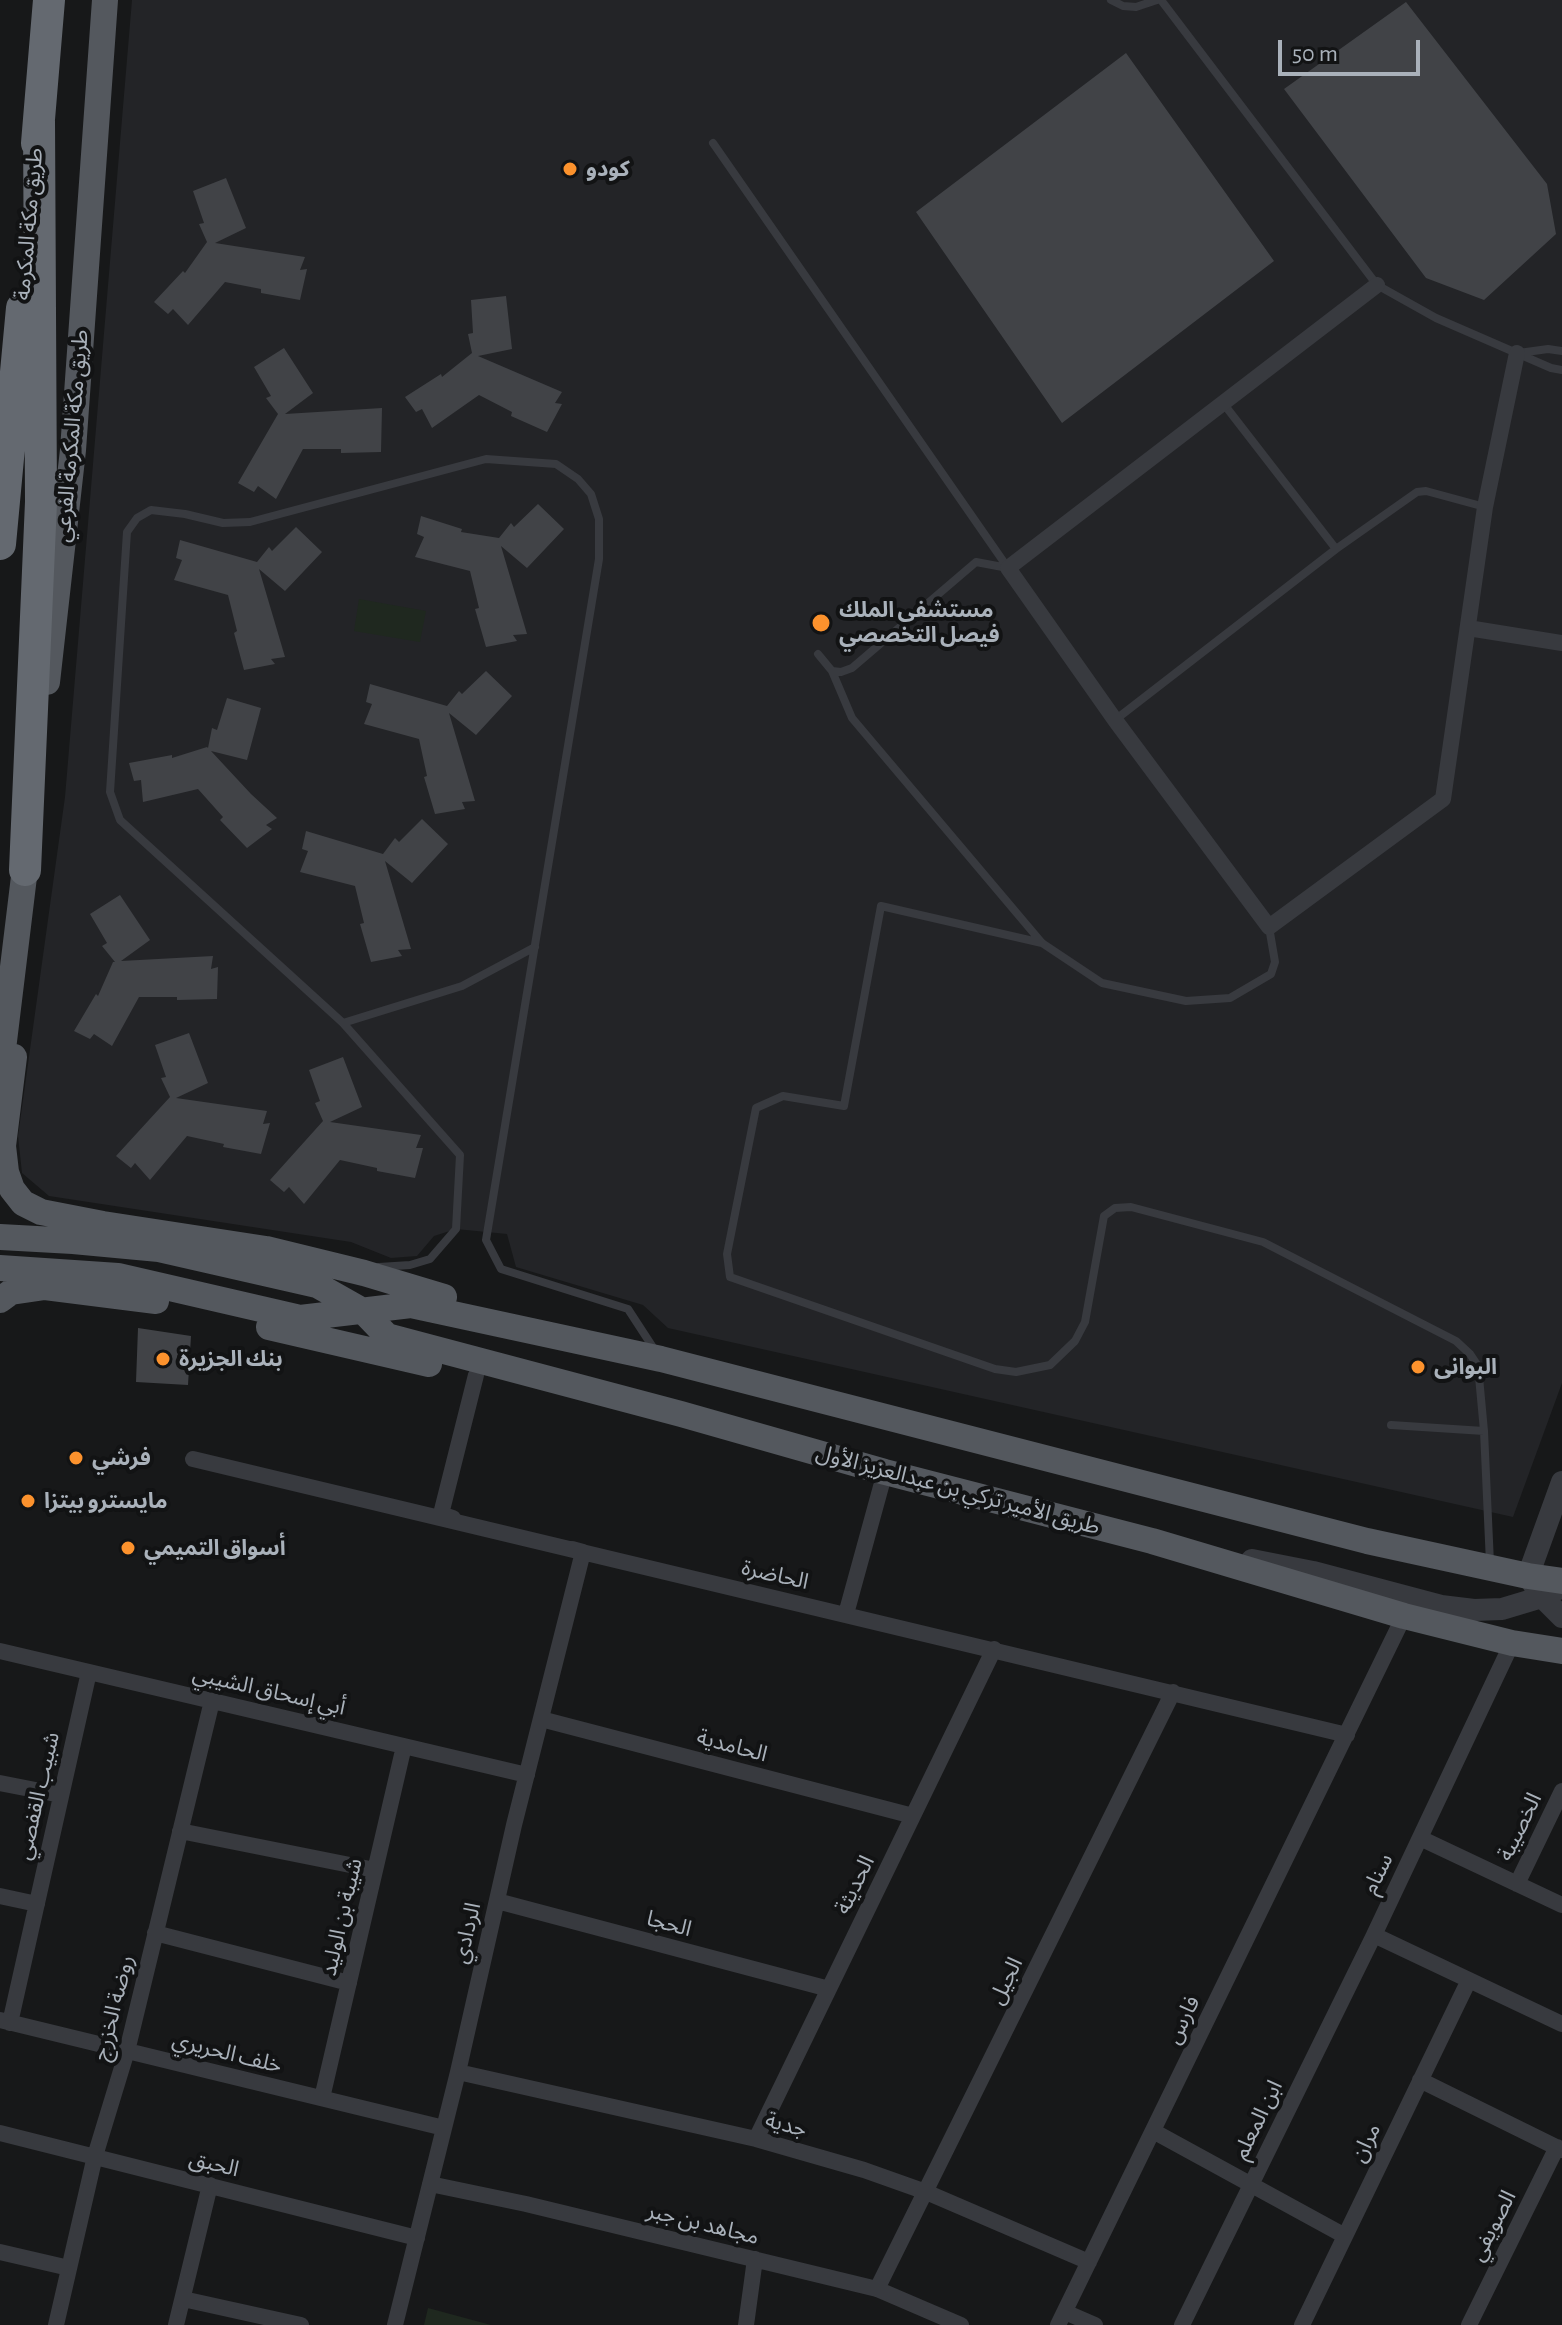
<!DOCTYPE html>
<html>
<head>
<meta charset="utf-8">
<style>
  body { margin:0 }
  #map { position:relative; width:1562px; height:2325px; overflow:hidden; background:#171819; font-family:"Alegreya Sans",sans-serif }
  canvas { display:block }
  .scale { position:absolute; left:1278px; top:40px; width:142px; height:36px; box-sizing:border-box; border:4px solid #a9b1ba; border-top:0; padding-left:10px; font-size:24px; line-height:28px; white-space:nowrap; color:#a9b1ba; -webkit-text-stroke:6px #121314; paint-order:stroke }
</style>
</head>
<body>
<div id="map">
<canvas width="1562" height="2325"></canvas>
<div class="scale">50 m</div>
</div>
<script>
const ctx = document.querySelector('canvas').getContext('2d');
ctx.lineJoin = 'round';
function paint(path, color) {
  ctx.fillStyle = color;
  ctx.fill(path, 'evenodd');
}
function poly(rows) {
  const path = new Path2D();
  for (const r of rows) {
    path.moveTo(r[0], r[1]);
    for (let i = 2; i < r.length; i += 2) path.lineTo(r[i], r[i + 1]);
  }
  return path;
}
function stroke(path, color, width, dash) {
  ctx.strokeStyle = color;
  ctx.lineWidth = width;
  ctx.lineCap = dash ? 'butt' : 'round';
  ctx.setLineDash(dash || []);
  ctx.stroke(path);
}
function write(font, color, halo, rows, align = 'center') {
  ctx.font = font + ' "Alegreya Sans","Noto Sans Arabic",sans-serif';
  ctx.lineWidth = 8;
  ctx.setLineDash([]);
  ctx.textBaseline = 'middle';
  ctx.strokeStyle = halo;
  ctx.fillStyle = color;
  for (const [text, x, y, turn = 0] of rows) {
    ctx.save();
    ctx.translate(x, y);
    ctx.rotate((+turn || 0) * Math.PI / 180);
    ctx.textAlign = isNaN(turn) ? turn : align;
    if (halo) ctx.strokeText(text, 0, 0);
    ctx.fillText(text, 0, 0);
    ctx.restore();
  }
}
paint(poly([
  [132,0,1562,0,1562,1383,1513,1517,668,1328,643,1305,516,1267,507,1234,456,1229,434,1236,417,1256,391,1258,351,1242,49,1196,22,1173,18,1136,65,797]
]), '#232427');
paint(poly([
  [359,599,426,611,420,642,354,631],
  [428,2308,491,2325,424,2325]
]), '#1f281f');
paint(poly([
  [1406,2,1547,184,1556,234,1484,300,1426,278,1284,89],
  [1126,53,1274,261,1062,423,916,212],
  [226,178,246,228,215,243,305,257,300,270,307,269,300,300,261,293,261,289,225,282,188,325,173,309,168,314,154,302,183,271,185,273,207,242,199,224,204,223,193,191],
  [506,296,512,349,478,356,562,392,555,403,562,404,547,432,511,416,512,412,479,395,432,428,422,409,416,412,405,397,441,374,442,377,472,353,468,334,473,333,471,300],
  [284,348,313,393,285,414,382,408,381,452,341,453,341,449,303,449,276,499,258,486,254,492,238,483,278,414,266,398,271,396,254,367],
  [538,504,564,529,527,568,501,546,527,634,513,635,517,641,486,647,475,609,479,608,470,571,415,557,424,537,417,534,421,516,462,529,461,532,499,538,511,523,514,527],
  [296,527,322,552,285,591,259,569,285,657,271,659,275,664,244,670,234,633,237,631,228,595,174,580,182,560,176,558,180,540,257,562,269,547,272,551],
  [486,671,512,696,476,735,449,713,475,801,462,802,465,809,435,814,424,777,427,776,419,739,364,724,372,704,366,702,370,684,447,706,459,691,462,694],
  [227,698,261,708,247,760,211,751,251,794,277,818,266,825,272,829,247,848,220,820,223,817,198,789,143,802,141,780,134,781,129,763,172,755,172,758,207,747,208,748,212,728,217,730],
  [422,819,448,844,412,883,385,861,411,949,398,950,402,956,371,962,360,924,364,923,355,886,300,872,308,851,302,849,306,831,383,854,395,838,399,842],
  [120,895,150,940,121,961,213,956,211,969,218,967,217,999,177,1000,177,997,139,997,112,1046,94,1034,90,1039,74,1031,96,994,98,996,113,962,115,962,102,946,107,943,90,914],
  [189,1033,208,1083,176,1098,267,1111,263,1124,270,1123,261,1154,223,1147,224,1144,187,1136,150,1180,135,1163,131,1168,116,1156,170,1097,161,1078,166,1077,155,1045],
  [343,1057,362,1107,330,1122,421,1135,416,1148,423,1148,415,1178,377,1171,377,1168,340,1160,304,1204,289,1187,284,1192,270,1180,323,1121,315,1103,320,1101,309,1070],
  [138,1328,191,1336,188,1385,136,1382]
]), '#414347');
stroke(poly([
  [1111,0,1123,6,1136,7,1157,0],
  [1161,0,1377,285,1436,318,1551,368,1562,370],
  [713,143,1008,568],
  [1519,353,1548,349,1562,351],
  [1336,549,1417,492,1426,491,1485,507],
  [818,654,832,671,841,672,852,668,976,562,1008,568],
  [832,671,852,718,1042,943,1102,983,1186,1001,1230,998,1271,974,1275,962,1269,927],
  [1115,720,1336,549,1223,403],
  [1042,943,881,906,844,1106,783,1096,756,1108,727,1254,730,1277,995,1369,1016,1372,1050,1365,1075,1341,1085,1322,1104,1216,1115,1208,1131,1207,1263,1242,1456,1341,1470,1354,1478,1366,1484,1431,1490,1563],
  [343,1023,462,986,535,947],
  [379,1267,410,1265,430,1259,456,1229,460,1155,343,1023,120,820,110,792,127,532,137,518,151,510,185,514,223,523,250,522,486,459,556,464,578,479,591,494,599,519,599,559,486,1240,501,1269,628,1309,656,1352],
  [1391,1425,1484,1431]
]), '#383a3f', 8);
stroke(poly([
  [1377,285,1008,568,1115,720,1269,927,1443,799,1485,507,1517,353],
  [1468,628,1562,643],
  [193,1459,1347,1735],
  [453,1518,441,1514,476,1375],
  [846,1614,885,1472],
  [1512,1643,1374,1935,1562,2024],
  [0,1651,527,1775],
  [541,1719,913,1816],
  [0,1783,61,1795],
  [180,1831,375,1870],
  [1420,1838,1562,1905],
  [1517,1884,1562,1791],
  [0,1896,37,1904],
  [497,1901,829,1989],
  [155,1933,349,1983],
  [0,2020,444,2128],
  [10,2023,89,1672],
  [458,2072,756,2139,864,2170,926,2192,1089,2262],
  [1420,2080,1562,2150],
  [322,2098,404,1746],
  [1153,2131,1345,2236],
  [0,2133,417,2238],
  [756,2139,994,1649],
  [430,2184,526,2204,877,2289,961,2325],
  [0,2252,69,2268],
  [877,2289,1173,1692],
  [183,2299,301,2325],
  [1065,2312,1095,2325],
  [56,2325,95,2156,127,2051,212,1701],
  [176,2325,210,2185],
  [395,2325,458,2072,514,1825,583,1552,572,1549],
  [746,2325,755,2259],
  [1058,2325,1404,1616],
  [1182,2325,1374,1935],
  [1302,2325,1469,1980],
  [1469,2325,1557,2147]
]), '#383a3f', 16);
stroke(poly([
  [1562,1482,1528,1576,1542,1597,1562,1617],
  [1252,1560,1313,1572,1441,1606,1474,1610,1502,1609,1542,1597,1558,1589,1562,1584]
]), '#383a3f', 22);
stroke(poly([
  [47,682,73,450,105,0],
  [14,1057,3,1146,6,1172,12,1189,23,1203,41,1212,103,1224,266,1249,364,1273,444,1297],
  [0,1074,27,852],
  [0,1237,73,1241,159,1249,317,1285,363,1311,387,1336,681,1414,885,1472,1152,1541,1404,1616,1512,1643,1562,1651],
  [0,1268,118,1276,300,1318,411,1305,661,1359,1367,1541,1528,1576,1562,1581],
  [0,1300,11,1292,45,1287,156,1301],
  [269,1327,429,1364]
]), '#54585e', 26);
stroke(poly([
  [37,143,49,0],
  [0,544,22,308],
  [25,870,41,502,39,121]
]), '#646970', 32);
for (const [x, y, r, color] of [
  [570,169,8,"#fc922d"],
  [821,623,10,"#fc922d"],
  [163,1359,8,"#fc922d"],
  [1418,1367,8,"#fc922d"],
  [76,1458,8,"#fc922d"],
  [28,1501,8,"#fc922d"],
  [128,1548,8,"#fc922d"]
]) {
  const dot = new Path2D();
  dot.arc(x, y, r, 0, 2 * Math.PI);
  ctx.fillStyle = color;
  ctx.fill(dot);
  stroke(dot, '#121314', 3);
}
write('bold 22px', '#a9b1ba', '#121314', [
  ["كودو",586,169],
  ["مستشفى الملك",839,610],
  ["فيصل التخصصي",839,635],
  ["بنك الجزيرة",179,1359],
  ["البوانى",1434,1367],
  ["فرشي",92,1458],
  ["مايسترو بيتزا",44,1501],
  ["أسواق التميمي",144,1548]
], 'left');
write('22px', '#a9b1ba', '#121314', [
  ["طريق مكة المكرمة",29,224,-85],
  ["طريق مكة المكرمة الفرعي",72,436,-85],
  ["طريق الأمير تركي بن عبدالعزيز الأول",958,1490,15],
  ["الحاضرة",775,1575,13],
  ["أبي إسحاق الشيبي",269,1691,13],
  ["الحامدية",732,1746,15],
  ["شبيب القفصي",38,1796,-77],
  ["الخصيبة",1520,1827,-64],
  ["سنام",1378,1874,-64],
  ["الحديثة",855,1885,-64],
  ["شيبة بن الوليد",342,1917,-77],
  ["الحجا",669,1924,15],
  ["الردادي",467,1933,-77],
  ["الجيل",1006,1981,-64],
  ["روضة الخزرج",114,2008,-76],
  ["فارس",1183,2020,-64],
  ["خلف الحريري",227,2053,14],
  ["ابن المعلم",1258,2120,-64],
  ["جدية",786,2125,15],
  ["مران",1366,2143,-64],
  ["الحبق",214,2164,14],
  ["مجاهد بن جبر",703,2224,14],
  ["الصويفي",1493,2226,-63]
]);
</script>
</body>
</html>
